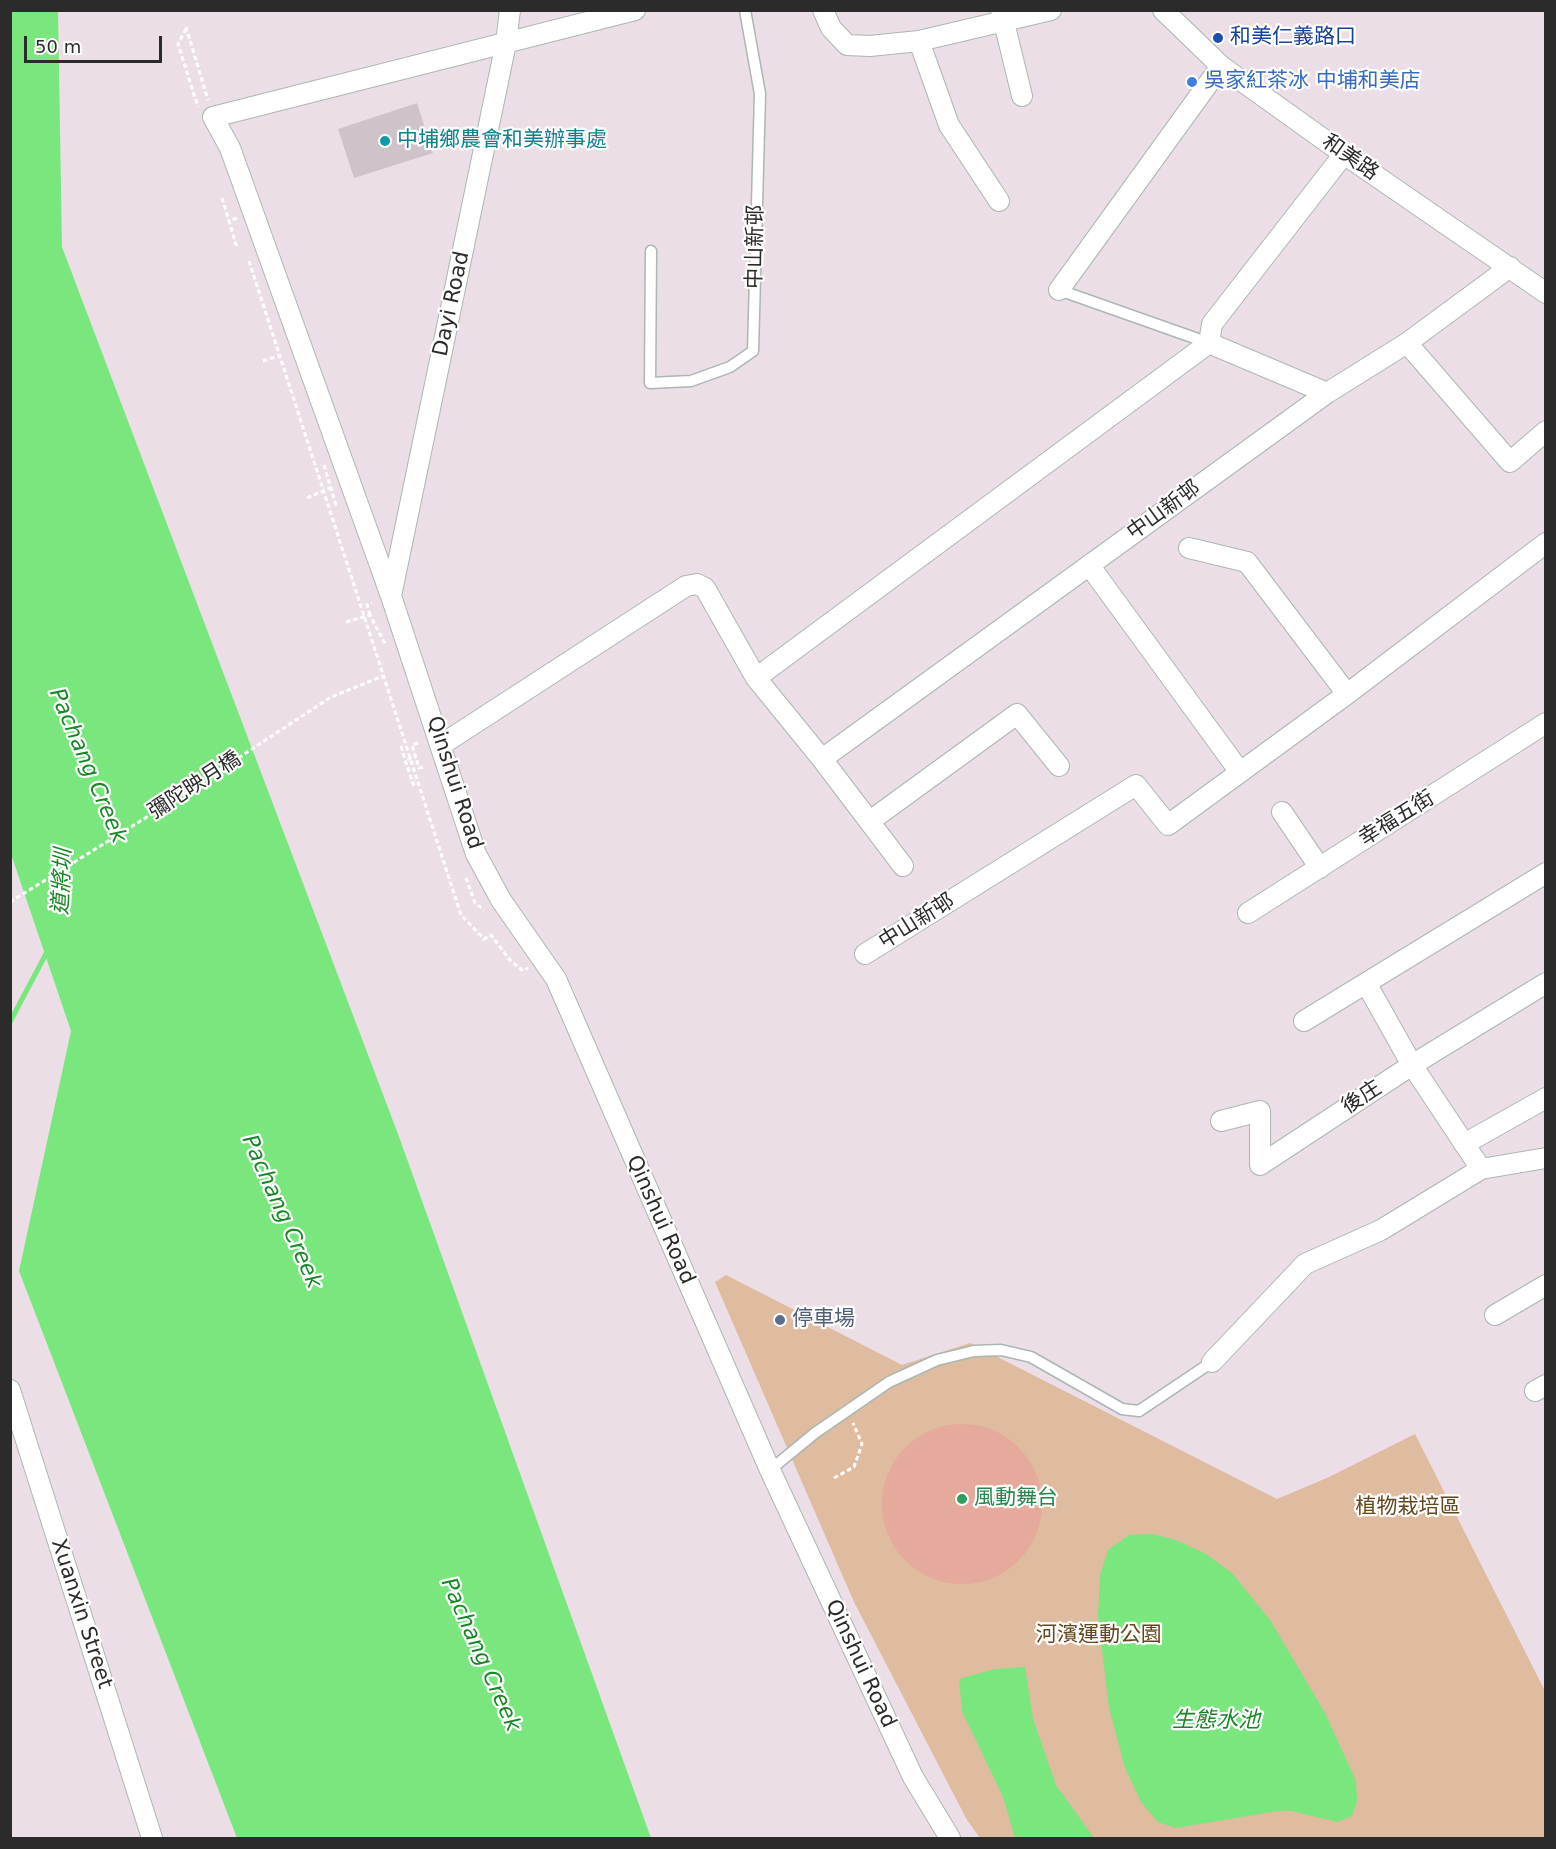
<!DOCTYPE html>
<html>
<head>
<meta charset="utf-8">
<style>
  body { margin:0 }
  #map { position:relative; width:1556px; height:1849px; overflow:hidden; background:#ecdee7; font-family:"DejaVu Sans",sans-serif }
  canvas { display:block }
  .frame { position:absolute; inset:0; border:12px solid #2b2b2b; pointer-events:none }
  .scale { position:absolute; left:24px; top:36px; width:138px; height:27px; box-sizing:border-box; border:3px solid #2b2b2b; border-top:0; padding-left:8px; font-size:18px; line-height:21px; white-space:nowrap; color:#2b2b2b; -webkit-text-stroke:4px #fff; paint-order:stroke }
</style>
</head>
<body>
<div id="map">
<canvas width="1556" height="1849"></canvas>
<div class="frame"></div>
<div class="scale">50 m</div>
</div>
<script>
const ctx = document.querySelector('canvas').getContext('2d');
ctx.lineJoin = 'round';
function paint(path, color) {
  ctx.fillStyle = color;
  ctx.fill(path, 'evenodd');
}
function poly(rows) {
  const path = new Path2D();
  for (const r of rows) {
    if (r.length === 3) {
      path.moveTo(r[0] + r[2], r[1]);
      path.arc(r[0], r[1], r[2], 0, 2 * Math.PI);
      continue;
    }
    path.moveTo(r[0], r[1]);
    for (let i = 2; i < r.length; i += 2) path.lineTo(r[i], r[i + 1]);
  }
  return path;
}
function stroke(path, color, width, dash) {
  ctx.strokeStyle = color;
  ctx.lineWidth = width;
  ctx.lineCap = dash ? 'butt' : 'round';
  ctx.setLineDash(dash || []);
  ctx.stroke(path);
}
function write(font, color, halo, rows, align = 'center') {
  ctx.font = font + ' "DejaVu Sans","Noto Sans TC",sans-serif';
  ctx.lineWidth = 4.5;
  ctx.setLineDash([]);
  ctx.textBaseline = 'middle';
  ctx.strokeStyle = halo;
  ctx.fillStyle = color;
  for (const [text, x, y, turn = 0] of rows) {
    ctx.save();
    ctx.translate(x, y);
    ctx.rotate((+turn || 0) * Math.PI / 180);
    ctx.textAlign = isNaN(turn) ? turn : align;
    if (halo) ctx.strokeText(text, 0, 0);
    ctx.fillText(text, 0, 0);
    ctx.restore();
  }
}
paint(poly([
  [726,1275,902,1365,970,1343,1277,1499,1329,1477,1415,1434,1545,1691,1545,1838,980,1838,967,1820,854,1602,715,1282]
]), '#dfbb9f');
paint(poly([
  [962,1504,80]
]), '#e5aa9b');
paint(poly([
  [10,11,58,11,62,247,398,1134,651,1838,237,1838,19,1271,71,1031,11,854],
  [1152,1534,1176,1540,1206,1554,1232,1573,1270,1620,1325,1713,1356,1781,1357,1801,1352,1816,1338,1822,1291,1811,1278,1811,1176,1828,1158,1822,1141,1802,1125,1768,1109,1708,1098,1616,1100,1575,1108,1550,1129,1535],
  [1025,1667,1033,1719,1056,1785,1094,1838,1015,1838,1003,1797,962,1711,959,1679,995,1669]
]), '#79e77e');
stroke(poly([
  [10,1022,48,950]
]), '#79e77e', 5);
paint(poly([
  [417,103,433,153,354,178,338,129]
]), '#cfc3ca');
const service = poly([
  [651,251,650,383,691,381,730,367,753,351,760,94,745,10],
  [1059,290,1209,343],
  [770,1470,815,1433,889,1382,937,1360,974,1351,1001,1350,1031,1357,1122,1409,1139,1411,1212,1362]
]);
const minor = poly([
  [635,10,213,117,230,148,391,596,476,854,501,900,556,979,770,1470,913,1777,950,1838],
  [823,10,831,28,847,45,870,46,919,41,1051,10],
  [1001,10,1022,96],
  [1163,10,1221,66,1344,154,1546,293],
  [919,41,949,125,999,201],
  [1059,290,1221,66],
  [1209,343,1327,393],
  [1407,343,1510,462,1546,431],
  [1189,548,1247,562,1347,694],
  [1089,565,1240,772],
  [391,596,506,43,510,10],
  [756,678,1209,343,1212,324,1344,154],
  [441,745,686,586,697,584,705,588,756,678,822,759,903,866],
  [822,759,1327,393,1407,343,1510,267],
  [1282,812,1320,868],
  [870,821,1017,714,1059,766],
  [1248,913,1546,723],
  [865,954,1136,785,1168,825,1347,694,1546,543],
  [1366,983,1412,1065,1481,1169],
  [1304,1021,1546,873],
  [1221,1121,1260,1111,1260,1165,1412,1065,1546,983],
  [1464,1144,1546,1098],
  [1495,1315,1546,1285],
  [1212,1362,1305,1264,1381,1230,1481,1169,1546,1158],
  [10,1390,152,1838],
  [1535,1391,1546,1385]
]);
stroke(service, '#abb7b2', 13);
stroke(minor, '#abb7b2', 22);
stroke(poly([
  [186,27,208,100],
  [186,29,178,44,198,107],
  [222,198,229,221],
  [237,218,229,221,237,248],
  [249,261,461,915,484,939,491,935,509,959,523,971,528,968],
  [263,361,281,355],
  [324,465,336,505,339,504],
  [307,498,330,488],
  [370,615,367,605,372,603],
  [346,622,370,615,386,646],
  [418,743,412,745,419,768,426,767],
  [401,746,405,760],
  [414,786,405,760,416,757],
  [466,878,475,903,484,910],
  [10,902,176,799,331,697,383,676],
  [834,1478,854,1467,862,1444,853,1423]
]), '#fff', 3, [4.5, 3]);
stroke(service, '#fff', 10);
stroke(minor, '#fff', 20);
for (const [x, y, r, color] of [
  [1218,38,6,"#1a4fb4"],
  [1192,82,6,"#3f7fe0"],
  [385,141,6,"#0f9aa8"],
  [780,1320,6,"#5c6f8a"],
  [962,1499,6,"#2e9e5b"]
]) {
  const dot = new Path2D();
  dot.arc(x, y, r, 0, 2 * Math.PI);
  ctx.fillStyle = color;
  ctx.fill(dot);
  stroke(dot, '#fff', 2);
}
write('21px', '#164399', '#fff', [
  ["和美仁義路口",1230,38]
], 'left');
write('21px', '#366cbe', '#fff', [
  ["吳家紅茶冰 中埔和美店",1204,82]
], 'left');
write('21px', '#0d838f', '#fff', [
  ["中埔鄉農會和美辦事處",397,141]
], 'left');
write('21px', '#2b2b2b', '#fff', [
  ["和美路",1350,158,35],
  ["中山新邨",756,247,-89],
  ["Dayi Road",452,304,-78],
  ["中山新邨",1164,511,-36],
  ["Qinshui Road",454,783,72],
  ["彌陀映月橋",195,786,-33],
  ["幸福五街",1397,819,-32],
  ["中山新邨",917,922,-32],
  ["後庄",1362,1098,-33],
  ["Qinshui Road",660,1220,66],
  ["Xuanxin Street",81,1614,72],
  ["Qinshui Road",860,1664,65]
]);
write('21px', '#4e5e75', '#fff', [
  ["停車場",792,1320]
], 'left');
write('21px', '#27864d', '#fff', [
  ["風動舞台",974,1499]
], 'left');
write('21px', '#64471f', '#fff', [
  ["植物栽培區",1408,1508],
  ["河濱運動公園",1099,1636]
]);
write('italic 22px', '#168724', '#fff', [
  ["Pachang Creek",87,766,67],
  ["道將圳",63,882,-87],
  ["Pachang Creek",281,1212,66],
  ["Pachang Creek",480,1655,66],
  ["生態水池",1216,1721]
]);
</script>
</body>
</html>
